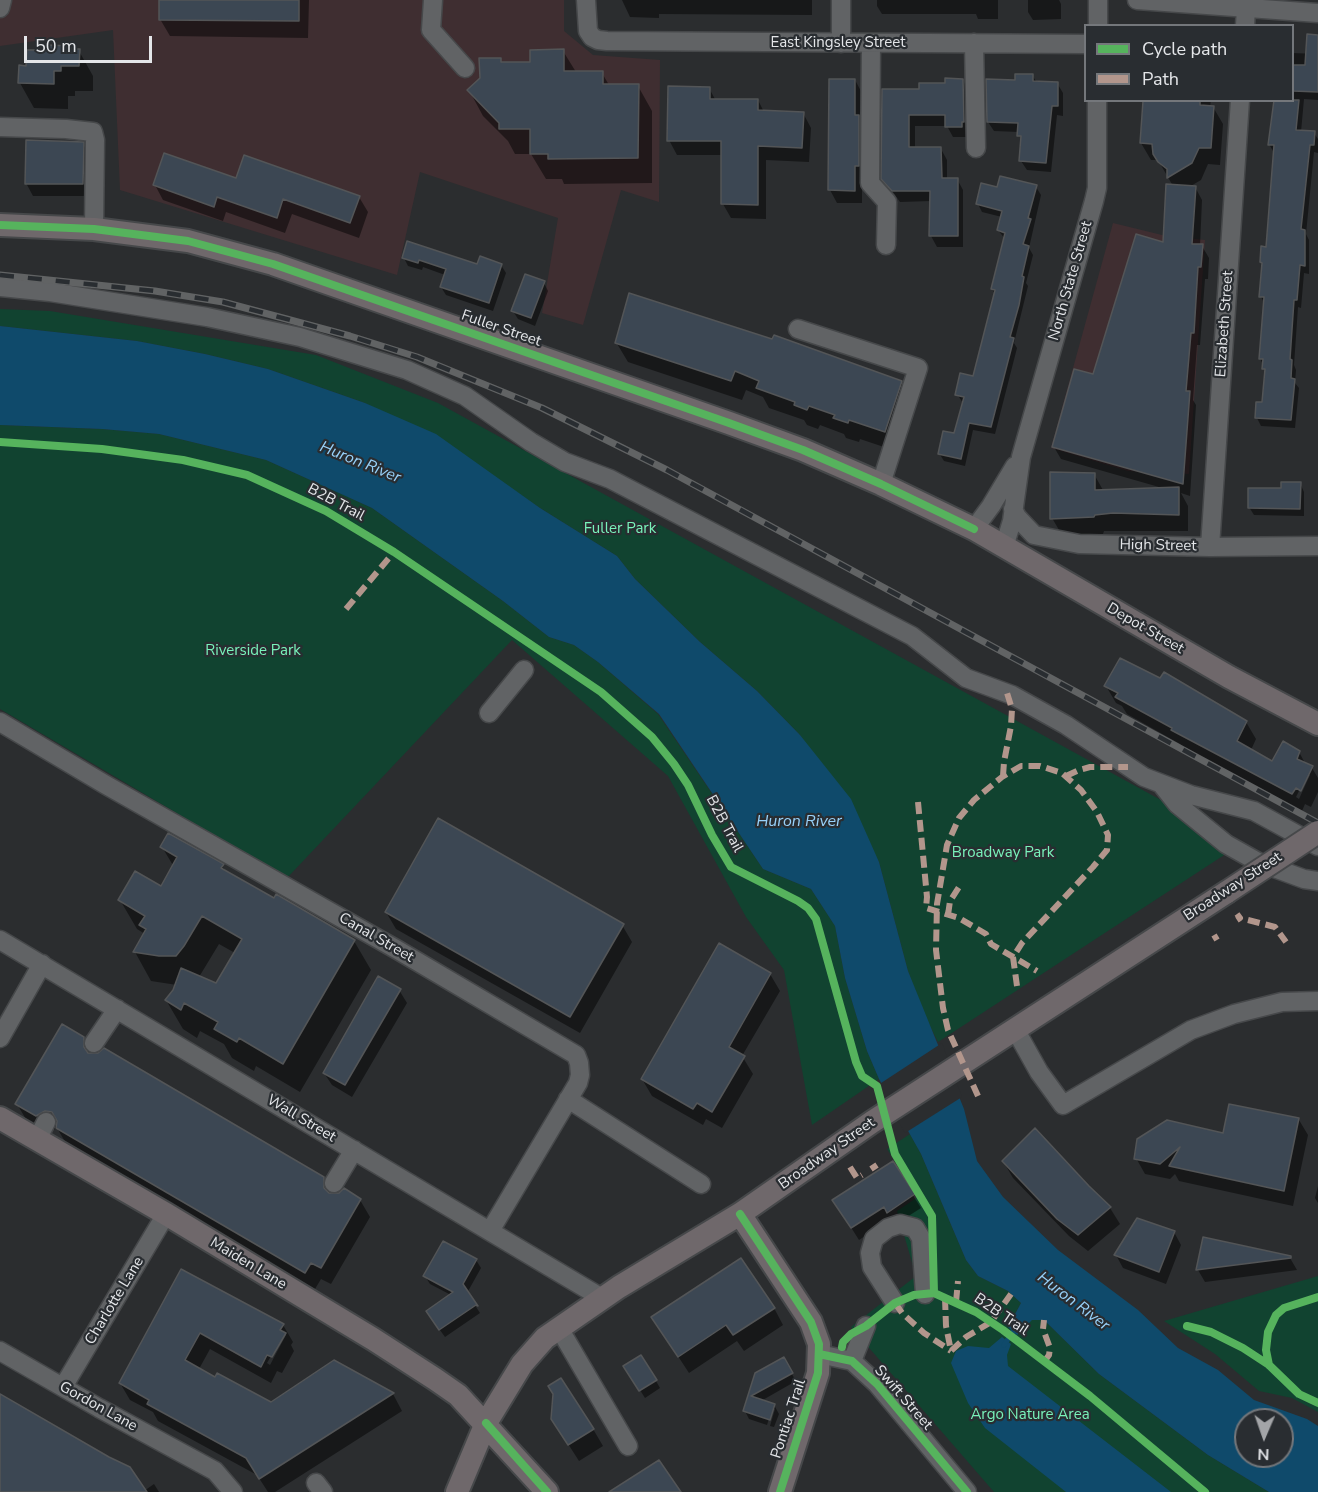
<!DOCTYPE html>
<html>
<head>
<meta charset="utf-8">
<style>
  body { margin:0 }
  #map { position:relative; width:1318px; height:1492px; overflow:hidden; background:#2b2d2f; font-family:"Nunito Sans",sans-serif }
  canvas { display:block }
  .legend { position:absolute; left:1084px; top:24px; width:210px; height:78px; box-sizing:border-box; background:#292d31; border:2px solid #74777b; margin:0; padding:8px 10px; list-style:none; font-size:18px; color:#e4e6e9 }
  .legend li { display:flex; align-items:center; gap:12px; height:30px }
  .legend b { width:30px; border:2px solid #74777b }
  .north { position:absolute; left:1234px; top:1408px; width:60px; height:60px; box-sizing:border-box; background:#292d31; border:2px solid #74777b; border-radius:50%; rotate:182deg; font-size:16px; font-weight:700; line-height:24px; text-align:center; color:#e4e6e9 }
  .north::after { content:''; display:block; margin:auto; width:21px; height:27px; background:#a3a5a8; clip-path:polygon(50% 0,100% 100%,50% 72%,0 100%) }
  .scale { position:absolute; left:24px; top:36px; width:128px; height:27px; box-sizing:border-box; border:3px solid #e4e6e9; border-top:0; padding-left:8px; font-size:18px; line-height:21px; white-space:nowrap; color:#e4e6e9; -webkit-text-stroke:4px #292d31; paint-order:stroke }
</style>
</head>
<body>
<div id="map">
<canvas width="1318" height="1492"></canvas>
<ul class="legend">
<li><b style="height:8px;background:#56b35d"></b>Cycle path</li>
<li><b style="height:8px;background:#b2968c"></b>Path</li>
</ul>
<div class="north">N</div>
<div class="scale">50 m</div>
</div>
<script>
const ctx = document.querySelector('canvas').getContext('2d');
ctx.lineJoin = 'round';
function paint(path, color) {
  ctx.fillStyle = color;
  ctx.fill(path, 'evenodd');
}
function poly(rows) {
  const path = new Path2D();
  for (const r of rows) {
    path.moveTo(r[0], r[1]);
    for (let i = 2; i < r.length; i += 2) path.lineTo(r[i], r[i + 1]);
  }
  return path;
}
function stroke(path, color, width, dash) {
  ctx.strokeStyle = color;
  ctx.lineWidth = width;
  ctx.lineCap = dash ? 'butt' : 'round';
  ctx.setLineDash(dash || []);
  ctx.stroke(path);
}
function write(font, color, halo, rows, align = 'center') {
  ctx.font = font + ' "Nunito Sans",sans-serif';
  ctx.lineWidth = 4.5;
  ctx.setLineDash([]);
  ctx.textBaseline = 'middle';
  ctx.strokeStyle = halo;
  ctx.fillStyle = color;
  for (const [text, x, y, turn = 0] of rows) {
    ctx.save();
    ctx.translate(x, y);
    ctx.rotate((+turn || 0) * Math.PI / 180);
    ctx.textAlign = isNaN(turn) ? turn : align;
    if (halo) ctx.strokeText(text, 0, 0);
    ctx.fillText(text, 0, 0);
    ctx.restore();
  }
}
paint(poly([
  [0,0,564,0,564,31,593,55,660,60,659,202,621,190,583,325,542,313,558,218,420,172,397,275,120,190,113,30,0,46],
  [1113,223,1162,235,1205,240,1189,474,1128,471,1051,448]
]), '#3f2e31');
paint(poly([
  [0,309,50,311,316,355,438,403,1241,844,938,1042,925,1016,908,971,879,862,800,735,757,691,700,642,635,579,617,556,540,508,500,481,365,403,268,369,205,354,137,341,0,326],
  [0,425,102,429,159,434,266,460,372,508,503,601,549,637,574,645,598,662,658,714,763,869,811,889,835,926,845,978,867,1051,879,1079,812,1125,784,970,746,917,668,776,512,640,287,878,0,709],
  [910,1134,921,1154,966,1260,978,1276,1008,1291,1021,1303,1008,1326,1032,1320,1044,1320,1099,1374,1208,1455,1269,1492,994,1492,851,1327,916,1276,897,1211,918,1197,887,1149],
  [1318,1276,1318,1412,1292,1398,1259,1391,1215,1354,1164,1321]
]), '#114330');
paint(poly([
  [0,326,137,341,205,354,268,369,365,403,436,434,540,508,617,556,635,579,700,642,757,691,800,735,851,799,879,862,908,971,964,1109,977,1161,1003,1197,1058,1250,1138,1310,1178,1348,1218,1370,1254,1400,1307,1419,1318,1426,1318,1492,1269,1492,1208,1455,1099,1374,1044,1320,1032,1320,1017,1335,1008,1327,1021,1303,1008,1291,978,1276,966,1260,921,1154,879,1079,867,1051,845,978,835,926,811,889,763,869,659,714,598,662,574,645,549,637,503,601,372,508,266,460,159,434,102,429,0,425],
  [1246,1420,1282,1420,1282,1456,1246,1456],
  [1002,1337,1011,1344,1007,1355,1008,1366,1171,1492,1066,1492,985,1428,968,1403,951,1363,956,1351,968,1346,989,1348]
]), '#0f4a6b');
paint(poly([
  [942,1043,962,1097,905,1133,878,1085]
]), '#2b2d2f');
paint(poly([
  [160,0,309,0,308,38,170,36,160,19],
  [622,0,812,0,812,15,659,14,659,18,630,17],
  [877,0,998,0,998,19,978,19,976,14,882,14,877,6],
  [1028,0,1059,0,1061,4,1061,19,1033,20,1028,12],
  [70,47,72,51,79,51,93,76,93,91,75,91,75,96,68,96,68,109,34,108,20,83,28,67,49,52],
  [563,51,576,72,602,73,609,85,638,86,652,111,652,183,564,184,562,179,546,179,531,154,515,154,508,141,483,116,469,90,500,59,503,64,531,64],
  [1292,53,1318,54,1318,100,1304,99,1301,132,1314,133,1318,139,1318,153,1314,152,1306,234,1309,240,1309,274,1304,273,1301,308,1298,307,1294,365,1296,370,1295,383,1299,388,1295,428,1261,426,1257,418,1263,404,1266,372,1260,358,1265,304,1261,297,1263,265,1261,262,1268,249,1274,153,1269,144,1292,100],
  [1032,75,1037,83,1057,83,1063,93,1063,116,1057,115,1051,172,1027,170,1021,161,1022,141,1019,132,994,131,988,122,1016,81],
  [830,80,855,80,862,93,862,203,837,203,830,190],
  [963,80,969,92,968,137,953,137,947,126,915,126,915,149,941,149,947,160,947,179,957,179,963,190,963,247,937,247,931,236,931,201,900,202,883,178,883,90,921,91],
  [709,88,716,101,758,100,764,112,803,113,811,128,809,162,766,160,766,219,731,218,723,204,723,155,677,155,669,140],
  [1144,100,1211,100,1210,107,1213,107,1223,124,1220,165,1208,164,1201,180,1189,187,1195,187,1202,200,1200,246,1202,246,1209,258,1208,279,1205,279,1200,345,1197,345,1193,400,1196,405,1190,496,1181,493,1188,506,1188,531,1104,531,1103,534,1062,535,1052,518,1094,474,1104,492,1166,489,1061,459,1054,447,1164,244,1173,186,1158,160,1151,160,1141,143],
  [83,144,90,156,90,196,33,196,26,183],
  [236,180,359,197,368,212,359,238,292,214,285,233,226,212,223,221,163,200,155,185],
  [1036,187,1041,195,1029,248,1033,255,1026,283,1028,286,1014,343,1017,348,995,434,973,430,965,466,944,461,939,453,955,435,963,403,957,394,974,378,995,295,992,289,1005,239,998,230,1002,217,982,212,978,204,998,189],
  [404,258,478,266,501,265,506,273,493,311,446,295,441,287,445,275,423,267,422,270,408,266],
  [544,283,548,291,535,326,518,319,513,311],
  [616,342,901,382,912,402,896,451,860,439,859,442,846,438,844,434,820,425,818,429,807,425,804,420,769,408,763,397,746,390,742,400,628,362],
  [1300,483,1304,492,1304,516,1254,515,1249,507,1282,490],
  [1106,686,1246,722,1256,739,1251,750,1272,763,1299,752,1306,765,1312,768,1318,778,1318,792,1311,807,1305,804,1302,811,1182,747,1180,744,1127,714,1122,706,1116,703],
  [1307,775,1310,775,1299,799,1296,797],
  [162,847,222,866,227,873,274,900,354,941,371,970,300,1092,256,1066,254,1071,232,1058,224,1044,200,1031,197,1038,183,1029,166,1000,177,985,151,981,135,952,145,934,137,929,120,900,161,888,174,867],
  [219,944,235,953,217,985,199,977],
  [386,912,622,925,632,942,580,1033,396,929],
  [770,974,780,991,742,1056,753,1074,722,1128,706,1119,703,1125,652,1096,642,1079],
  [399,990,407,1003,352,1097,332,1085,324,1073],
  [83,1038,93,1054,99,1055,323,1178,333,1194,360,1200,370,1217,331,1284,321,1279,315,1289,67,1145,57,1128,47,1133,27,1121,17,1104],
  [1299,1120,1308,1135,1293,1206,1179,1181,1175,1174,1170,1179,1145,1174,1136,1158,1224,1135],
  [1003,1161,1088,1187,1110,1208,1120,1224,1088,1251,1069,1236,1013,1178],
  [892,1163,921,1208,896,1224,892,1218,859,1240,842,1213],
  [1318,1186,1318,1203,1315,1198],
  [1174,1232,1181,1245,1166,1284,1123,1268,1116,1255],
  [1204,1238,1290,1258,1297,1270,1205,1282,1198,1270],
  [476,1260,481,1268,467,1293,480,1313,445,1337,432,1319,451,1295,430,1284,425,1276],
  [182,1271,283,1325,293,1342,291,1345,294,1351,282,1373,277,1371,271,1383,210,1349,199,1369,271,1404,334,1362,393,1394,402,1411,275,1492,268,1492,257,1475,158,1421,153,1412,130,1400,120,1383],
  [283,1335,286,1335,270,1365,267,1363],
  [774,1308,783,1325,744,1351,737,1341,689,1373,653,1318],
  [783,1359,796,1381,761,1401,774,1405,779,1414,774,1427,770,1426,775,1409,772,1409,767,1425,749,1419,745,1411,757,1374],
  [625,1366,656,1381,660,1388,645,1398],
  [0,1396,144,1491,154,1484,159,1492,0,1492],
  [593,1429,603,1446,579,1461,563,1436]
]), '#0007');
stroke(poly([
  [1004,1345,1017,1326]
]), '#0f4a6b', 5);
const building = poly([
  [159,0,299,0,299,21,159,20,159,0],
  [1307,34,1318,35,1318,92,1293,91,1293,65,1305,65,1307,34],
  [48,45,71,46,71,49,80,49,79,66,61,66,61,71,54,71,54,84,18,83,19,65,26,66,27,50,48,50,48,45],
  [564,49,564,71,603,71,603,84,639,84,638,158,548,159,548,154,530,154,530,129,499,129,499,123,467,90,480,78,479,58,501,58,501,62,530,62,530,50,564,49],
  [1015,74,1033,74,1033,81,1058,82,1058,106,1052,106,1046,163,1019,161,1021,136,1017,136,1018,123,987,122,986,79,1015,80,1015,74],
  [945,78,963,79,964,122,962,122,962,127,945,127,945,115,909,115,909,147,941,147,942,178,958,178,958,236,929,236,930,191,892,191,881,179,882,89,919,89,919,83,945,83,945,78],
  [829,79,855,79,855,115,859,115,859,166,855,166,855,191,828,190,829,79],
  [668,86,710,87,710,99,758,99,758,110,804,112,802,148,758,146,758,205,721,204,721,141,667,141,668,86],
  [1154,100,1200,100,1200,105,1214,106,1211,148,1199,148,1192,163,1167,178,1167,169,1158,162,1153,154,1152,144,1140,143,1143,101,1154,100],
  [1274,100,1299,100,1296,130,1315,131,1314,145,1310,145,1301,229,1305,230,1305,266,1300,265,1297,300,1294,300,1290,359,1292,360,1291,378,1295,379,1291,420,1255,418,1256,402,1262,402,1265,369,1262,369,1263,359,1259,359,1264,297,1259,297,1262,263,1260,262,1261,246,1266,247,1274,145,1268,145,1274,100],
  [26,140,84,142,83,184,25,184,26,140],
  [164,153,236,178,244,155,360,196,350,223,283,199,277,218,217,197,214,207,153,185,164,153],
  [1000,176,1037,185,1028,218,1031,219,1023,244,1029,246,1022,276,1024,277,1019,305,1010,337,1014,338,991,427,969,423,961,459,938,454,943,431,954,433,964,397,955,395,960,373,973,376,995,290,991,289,1005,233,997,230,1002,211,976,204,981,183,997,187,1000,176],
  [1166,184,1196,186,1192,244,1203,244,1201,267,1198,267,1194,333,1191,333,1186,391,1190,391,1183,484,1052,447,1074,369,1093,374,1136,234,1163,242,1166,184],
  [407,241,477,264,480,256,502,264,489,303,440,287,446,269,419,260,418,263,402,258,407,241],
  [525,274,545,281,531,318,511,311,525,274],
  [629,293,772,339,774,335,902,381,885,432,849,420,848,423,833,418,835,415,809,406,807,410,794,405,795,402,756,388,759,381,735,371,731,381,615,343,629,293],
  [1050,472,1095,473,1095,490,1179,487,1179,515,1113,513,1095,515,1094,517,1050,519,1050,472],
  [1281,482,1301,482,1300,509,1248,508,1248,488,1281,488,1281,482],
  [1120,658,1160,678,1164,672,1247,721,1237,741,1272,761,1283,741,1300,751,1297,759,1313,766,1301,791,1296,788,1292,794,1171,730,1172,728,1115,697,1118,693,1104,686,1120,658],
  [438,818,624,924,570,1017,385,912,438,818],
  [168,833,224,864,221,868,274,898,276,894,355,940,283,1064,239,1038,237,1042,214,1029,218,1022,184,1003,181,1010,165,1000,173,990,181,968,216,983,242,939,202,916,184,946,176,956,159,956,133,952,146,929,139,925,145,916,118,900,135,871,161,886,177,857,160,847,168,833],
  [719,943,771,973,729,1047,745,1056,712,1112,697,1103,693,1109,641,1079,719,943],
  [378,976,401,989,345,1085,323,1073,378,976],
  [62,1024,84,1037,84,1047,88,1053,98,1053,104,1048,324,1177,324,1188,329,1193,339,1193,344,1188,361,1199,321,1268,311,1263,305,1273,56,1128,57,1121,52,1112,45,1111,36,1116,15,1104,62,1024],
  [1229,1104,1299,1118,1284,1191,1169,1166,1180,1147,1160,1164,1134,1159,1137,1139,1167,1120,1223,1133,1229,1104],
  [1035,1128,1089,1186,1111,1207,1078,1235,1057,1219,1002,1161,1035,1128],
  [893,1161,915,1194,887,1213,884,1207,851,1228,832,1200,893,1161],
  [1137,1218,1175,1231,1159,1272,1114,1255,1137,1218],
  [1203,1237,1291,1256,1291,1258,1196,1270,1203,1237],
  [443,1241,477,1259,463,1284,478,1306,476,1305,439,1330,426,1311,453,1292,423,1276,443,1241],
  [741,1258,775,1308,733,1335,726,1325,678,1357,651,1317,741,1258],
  [181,1269,284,1324,280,1330,286,1333,272,1357,267,1355,261,1367,200,1333,185,1360,215,1377,217,1373,271,1402,334,1360,394,1393,259,1479,246,1458,147,1404,149,1400,119,1383,181,1269],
  [641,1355,657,1380,639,1391,623,1366,641,1355],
  [784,1357,793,1373,751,1396,775,1404,770,1420,743,1411,755,1373,784,1357],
  [561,1378,594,1429,568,1445,551,1419,553,1394,548,1386,561,1378],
  [0,1394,109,1457,130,1467,147,1492,0,1492,0,1394],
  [659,1460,681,1492,609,1492,659,1460]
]);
paint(building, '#3c4753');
stroke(building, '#535557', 1.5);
const minor = poly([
  [433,0,431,30,465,68],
  [586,0,588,31,592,37,598,40,607,41,1086,44],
  [841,0,841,43],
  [1137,0,1318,13],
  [0,8,2,0],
  [1098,26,1098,0],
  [1245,26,1246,7],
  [871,43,870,183,887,202,886,245],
  [974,43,976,148],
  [0,127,66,129,93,132,95,140,94,229],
  [0,287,50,292,207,317,300,337,407,370,465,396,531,442,565,462,610,479,912,636,966,678,1012,695,1066,725,1144,777,1191,795,1254,811,1318,846],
  [798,329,918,368,881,484],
  [1013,509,1017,517,1034,535,1079,544,1210,547,1318,546],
  [974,529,991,506,1015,466],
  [1004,547,1012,521,1021,457,1094,201,1097,188,1097,100],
  [1210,547,1240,100],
  [489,713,524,670],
  [0,722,106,785,396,949,576,1055,579,1063,580,1075,578,1083,490,1231],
  [1162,785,1177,804,1226,844,1258,862,1304,879,1318,881],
  [0,940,602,1298],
  [1015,1029,1039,1072,1063,1105,1191,1030,1234,1014,1282,1002,1318,1001],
  [0,1038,42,964],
  [94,1043,117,1009],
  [568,1099,701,1184],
  [37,1140,46,1122],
  [334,1183,354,1150],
  [895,1303,872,1267,870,1253,874,1239,888,1228,900,1224,915,1228,921,1238,925,1294],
  [559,1328,628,1446],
  [0,1351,99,1408,215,1471,233,1492],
  [819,1354,852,1361,877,1384,967,1492],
  [852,1361,866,1326],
  [63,1387,166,1214],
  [316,1483,323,1492]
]);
const major = poly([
  [0,225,94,229,188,241,273,264,729,423,803,450,881,484,974,529,1229,677,1318,724],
  [0,1118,166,1214,373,1339,435,1379,458,1395,547,1492],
  [740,1214,811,1322,819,1344,818,1373,780,1492],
  [457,1492,486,1423,522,1364,545,1338,619,1287,740,1214,872,1122,1227,892]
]);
stroke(minor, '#46484a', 21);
stroke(major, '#46484a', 26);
stroke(minor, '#616365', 18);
stroke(major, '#6f686b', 22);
const rail = poly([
  [0,275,155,291,223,302,350,336,417,357,542,408,667,470,1318,823]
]);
stroke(rail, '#616364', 7);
stroke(rail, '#292d31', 4.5, [14]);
const majorBridge = poly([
  [1227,892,1318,832]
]);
stroke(majorBridge, '#46484a', 26, []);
stroke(majorBridge, '#6f686b', 22);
stroke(poly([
  [346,609,394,552],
  [1003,776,1004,762,1011,726,1012,709,1007,693],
  [1066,776,1079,770,1090,767,1128,767],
  [918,802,927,897,926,908,959,918,986,934,991,944,1037,971],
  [948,915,950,901,961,884],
  [1237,920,1240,918,1237,914],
  [1248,920,1275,927,1286,942],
  [1214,935,1217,940],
  [978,1096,948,1030,943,1008,936,950,937,904,947,845,959,818,974,800,1002,777,1021,766,1040,766,1062,773,1081,790,1097,812,1108,835,1107,850,1093,867,1022,943,1013,957,1017,986],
  [850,1167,857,1178,862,1175],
  [871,1169,877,1165],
  [945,1298,946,1326,951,1351,966,1337,991,1322,1011,1294],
  [956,1302,958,1281],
  [895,1303,902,1313,924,1333,951,1351],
  [1044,1362,1049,1355,1050,1348,1043,1329,1044,1320]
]), '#b2968c', 6, [12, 6]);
stroke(poly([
  [0,225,94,229,188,241,273,264,729,423,803,450,881,484,974,529],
  [0,442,102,449,183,460,247,475,326,511,394,552,601,692,652,737,674,764,688,785,712,835,731,867,798,901,808,908,816,919,856,1062,862,1076,877,1086,895,1154,932,1216,934,1293,976,1312,1003,1330,1090,1396,1205,1492],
  [740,1214,811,1322,819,1344,818,1373,780,1492],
  [1187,1326,1211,1332,1243,1348,1269,1365,1299,1394,1318,1403],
  [842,1347,843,1342,851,1334,866,1326,895,1303,914,1295,934,1293],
  [819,1354,852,1361,877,1384,967,1492],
  [1269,1365,1266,1350,1268,1332,1276,1315,1284,1308,1318,1297],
  [486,1423,547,1492]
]), '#56b35d', 8);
write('15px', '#e4e6e9', '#292d31', [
  ["East Kingsley Street",838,43],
  ["North State Street",1071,281,-74],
  ["Elizabeth Street",1225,324,-86],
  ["Fuller Street",501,329,19],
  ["B2B Trail",336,503,28],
  ["High Street",1158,546,1],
  ["Depot Street",1145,629,30],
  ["B2B Trail",724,824,62],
  ["Broadway Street",1233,887,-33],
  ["Canal Street",376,938,30],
  ["Wall Street",301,1119,31],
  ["Broadway Street",827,1154,-35],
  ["Maiden Lane",248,1264,31],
  ["Charlotte Lane",115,1301,-59],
  ["B2B Trail",1001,1315,34],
  ["Swift Street",903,1398,49],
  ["Gordon Lane",98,1407,29],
  ["Pontiac Trail",789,1419,-72]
]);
write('15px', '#79f3bb', '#292d31', [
  ["Fuller Park",620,529],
  ["Riverside Park",253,651],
  ["Broadway Park",1003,853],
  ["Argo Nature Area",1030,1415]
]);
write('italic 16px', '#97d1f9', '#292d31', [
  ["Huron River",360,463,22],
  ["Huron River",799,822],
  ["Huron River",1073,1302,37]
]);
</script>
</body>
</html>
